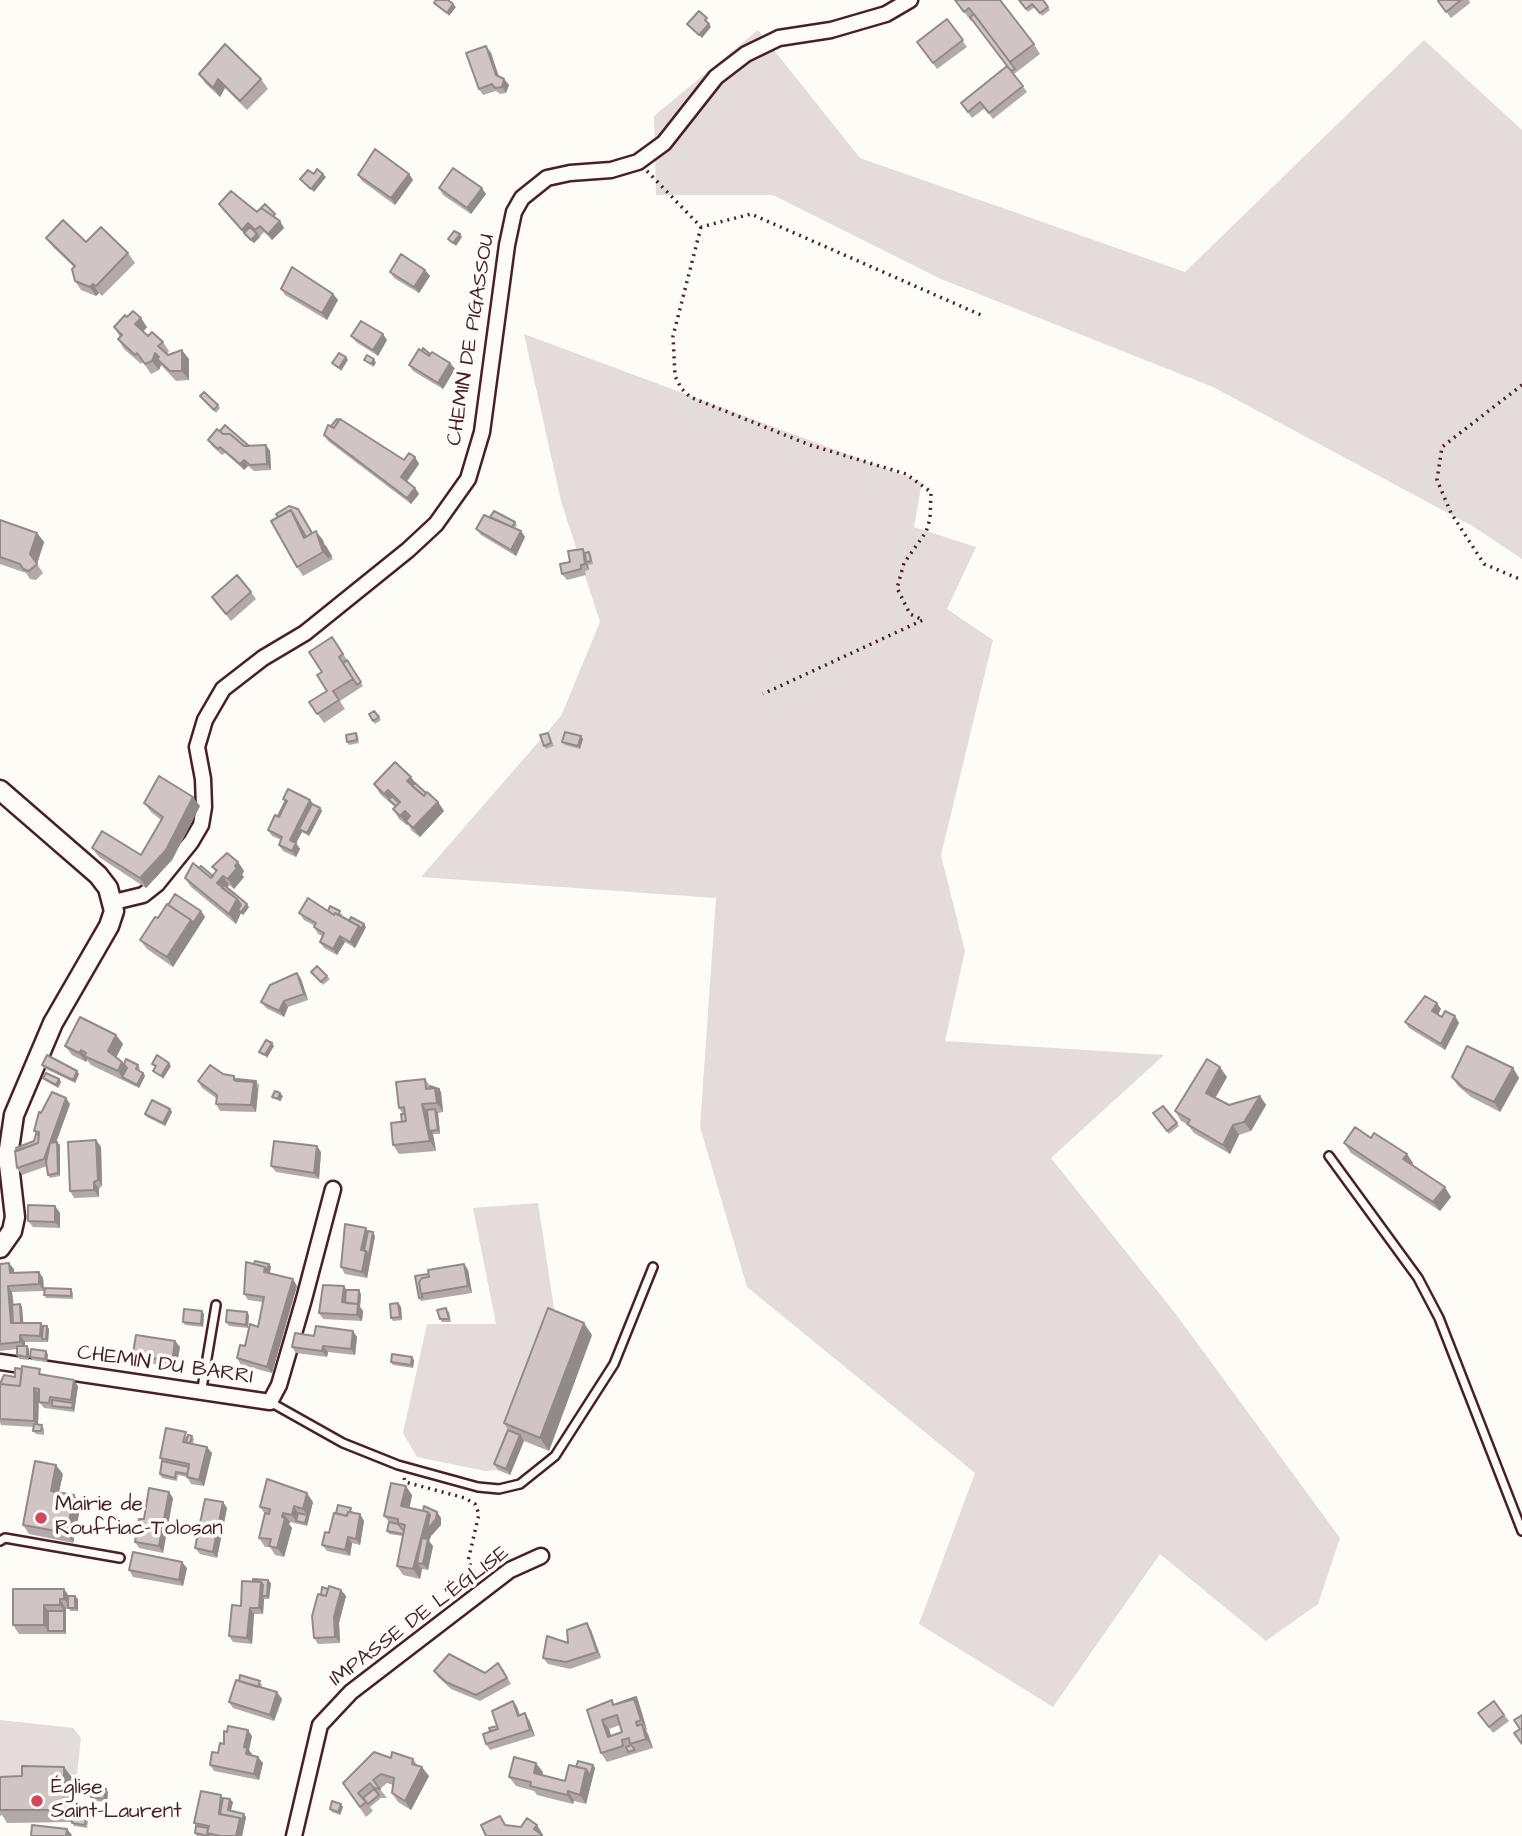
<!DOCTYPE html>
<html>
<head>
<meta charset="utf-8">
<style>
  body { margin:0 }
  canvas { display:block; background:#fdfcf7 }
</style>
</head>
<body>
<canvas width="1522" height="1836"></canvas>
<script>
const ctx = document.querySelector('canvas').getContext('2d');
ctx.lineJoin = 'round';
function paint(path, color) {
  ctx.fillStyle = color;
  ctx.fill(path, 'evenodd');
}
function poly(rows) {
  const path = new Path2D();
  for (const r of rows) {
    path.moveTo(r[0], r[1]);
    for (let i = 2; i < r.length; i += 2) path.lineTo(r[i], r[i + 1]);
  }
  return path;
}
function stroke(path, color, width, dash) {
  ctx.strokeStyle = color;
  ctx.lineWidth = width;
  ctx.lineCap = dash ? 'butt' : 'round';
  ctx.setLineDash(dash || []);
  ctx.stroke(path);
}
function write(font, color, halo, rows, align = 'center') {
  ctx.font = font + ' "Architects Daughter",sans-serif';
  ctx.lineWidth = 7;
  ctx.setLineDash([]);
  ctx.textBaseline = 'middle';
  ctx.strokeStyle = halo;
  ctx.fillStyle = color;
  for (const [text, x, y, turn = 0] of rows) {
    ctx.save();
    ctx.translate(x, y);
    ctx.rotate((+turn || 0) * Math.PI / 180);
    ctx.textAlign = isNaN(turn) ? turn : align;
    if (halo) ctx.strokeText(text, 0, 0);
    ctx.fillText(text, 0, 0);
    ctx.restore();
  }
}
paint(poly([
  [758,30,860,158,1185,272,1424,40,1522,130,1522,559,1474,527,1213,387,941,279,773,195,656,195,654,116],
  [524,334,922,482,914,527,976,547,947,609,993,640,941,855,965,951,945,1041,1164,1055,1051,1158,1175,1313,1340,1538,1318,1604,1266,1641,1160,1554,1053,1707,919,1624,975,1473,747,1287,700,1127,716,898,421,877,561,716,600,622,561,501],
  [538,1203,556,1321,498,1470,485,1471,417,1457,403,1433,427,1324,496,1324,473,1208],
  [0,1720,73,1728,81,1738,77,1775,31,1772,29,1786,0,1784]
]), '#e3dcda');
const service = poly([
  [1329,1156,1418,1278,1439,1318,1522,1531],
  [201,1394,216,1305],
  [270,1402,343,1443,398,1465,478,1487,499,1489,520,1484,555,1456,614,1364,653,1267],
  [0,1541,5,1538,120,1558]
]);
const minor = poly([
  [114,902,143,895,157,884,191,842,201,825,204,807,203,779,197,747,205,720,223,689,263,658,305,633,408,550,436,524,468,479,482,432,507,245,514,212,522,198,547,178,570,173,611,170,638,162,664,143,716,77,746,54,779,38,831,30,886,14,910,0],
  [0,1362,270,1402,279,1385,304,1299,333,1189],
  [294,1836,320,1725,351,1692,510,1570,541,1556]
]);
const tertiary = poly([
  [0,790,98,875,108,888,114,911,109,926,53,1023,14,1115,8,1156,15,1217,12,1231,0,1248]
]);
stroke(service, '#4a1f2b', 12);
stroke(minor, '#4a1f2b', 19);
stroke(tertiary, '#4a1f2b', 23);
stroke(poly([
  [647,171,701,227,751,214,981,315],
  [701,227,673,336,675,376,681,388,690,397,810,445,906,474,931,492,930,519,926,532,904,563,897,588,910,614,923,620,763,694],
  [1522,385,1442,447,1437,480,1451,513,1484,564,1522,580],
  [404,1478,405,1482,465,1498,475,1504,479,1514,468,1561,478,1579]
]), '#4a1f2b', 3.5, [2, 5]);
stroke(service, '#fdfcf7', 7);
stroke(minor, '#fdfcf7', 14);
stroke(tertiary, '#fdfcf7', 18);
paint(poly([
  [955,0,1034,44,1040,54,1014,74,1027,92,993,119,985,108,972,118,961,103,1007,67,973,20,971,21],
  [1019,0,1045,3,1050,10,1042,16,1035,7,1028,12],
  [1439,0,1469,0,1470,3,1451,18,1438,1],
  [947,19,967,47,937,69,917,42],
  [486,46,491,53,499,76,504,79,509,85,506,93,500,94,496,91,483,95,479,89],
  [199,74,261,79,268,89,247,110,225,88,220,97,205,83],
  [409,174,413,180,395,205,362,181,358,175],
  [439,188,486,194,471,214,443,195],
  [219,204,277,217,276,219,280,221,284,228,272,240,264,232,254,243,246,236],
  [46,238,128,253,135,263,102,296,99,293,96,296,81,290,75,281,74,267,53,247],
  [425,270,430,276,419,293,394,278,390,272],
  [281,289,333,294,338,300,327,320,285,295],
  [127,317,147,327,143,332,148,336,163,342,169,351,167,354,168,355,189,359,189,380,176,381,161,365,159,370,151,374,143,362,141,364,124,349,118,339,120,337,114,327],
  [351,336,387,340,378,356,356,342],
  [430,354,450,363,455,369,443,389,413,371,409,365],
  [200,396,218,405,220,408,216,413],
  [220,431,249,446,266,445,270,451,271,470,254,471,248,466,244,470,225,453,222,455,212,446,208,440],
  [324,435,404,460,415,457,419,464,407,482,415,488,419,494,411,504,328,441],
  [302,515,313,533,316,531,333,559,303,576,297,567],
  [490,517,515,522,517,525,515,528,521,531,525,537,516,556,481,535,476,529],
  [0,520,37,533,44,542,37,564,43,573,36,580,30,579,26,573,0,564],
  [589,552,591,555,593,564,588,565,589,570,585,571,586,575,567,580,562,574,570,562,585,553],
  [251,592,256,599,231,621,212,597],
  [339,647,363,686,340,701,345,709,324,723,309,702,327,691,322,672],
  [374,711,381,720,375,724,369,714],
  [356,733,358,736,359,743,349,745,347,742],
  [550,736,554,746,546,749,544,746],
  [581,736,583,739,580,749,565,745,562,742],
  [415,783,438,802,444,811,420,837,412,831,408,824,407,825,399,819,393,809,395,807,380,794,374,784],
  [283,799,310,800,314,805,320,808,322,811,309,836,302,832,296,843,300,849,296,857,283,851,279,845,281,840,272,836,268,830,278,816,285,802],
  [144,803,200,806,172,860,146,888,99,857,92,848,141,855,161,820,151,812],
  [238,862,244,871,242,875,244,877,234,889,229,885,227,888,249,907,243,915,241,913,236,924,191,887,185,878,199,868,213,876,216,872,212,867],
  [201,911,205,917,173,967,147,949,140,940,158,918],
  [328,911,343,914,341,916,366,927,355,948,345,942,337,955,324,948,320,942,323,936,318,934,314,927,315,926,304,920,299,913],
  [311,972,327,976,330,979,323,985],
  [297,973,301,979,308,1000,288,1007,284,1017,266,1008,261,1002],
  [1441,1009,1438,1014,1442,1017,1455,1016,1459,1023,1445,1050,1409,1028,1405,1022],
  [116,1035,123,1044,116,1057,124,1064,138,1065,140,1068,139,1071,143,1073,145,1076,139,1088,91,1065,87,1060,86,1062,72,1055,65,1046],
  [42,1065,77,1071,79,1074,75,1083,44,1068],
  [1513,1068,1519,1078,1500,1112,1471,1097,1458,1086,1452,1077],
  [223,1074,234,1076,237,1079,259,1084,256,1112,220,1111,216,1104,216,1098,202,1088,198,1081],
  [1227,1077,1215,1098,1229,1105,1260,1096,1266,1105,1251,1131,1239,1135,1230,1154,1194,1133,1187,1124,1181,1121,1175,1111],
  [43,1078,59,1079,61,1082,58,1088,46,1081],
  [425,1079,430,1086,441,1092,443,1112,438,1113,440,1134,433,1134,436,1151,399,1154,393,1145,402,1122,403,1114,399,1108],
  [66,1098,70,1104,56,1142,60,1145,60,1176,50,1178,48,1175,47,1166,22,1175,17,1168,17,1151,34,1141,36,1134,34,1131,41,1113],
  [1163,1106,1179,1126,1169,1134,1153,1113],
  [170,1109,172,1112,165,1126,147,1117,145,1114],
  [1371,1138,1413,1163,1412,1165,1451,1197,1440,1211,1351,1153,1344,1143],
  [96,1140,101,1147,102,1186,99,1189,99,1197,74,1198,70,1191],
  [321,1152,319,1179,276,1172,271,1166],
  [55,1206,60,1213,60,1228,33,1227,28,1221],
  [368,1231,375,1236,367,1278,345,1274,341,1267],
  [0,1264,14,1269,14,1273,39,1272,43,1278,44,1291,12,1292,14,1305,20,1304,22,1307,23,1323,47,1326,49,1329,48,1342,25,1342,25,1346,27,1346,29,1349,29,1360,19,1359,17,1355,17,1349,0,1351],
  [254,1264,269,1264,271,1267,270,1273,297,1286,272,1373,241,1365,237,1358,258,1327,263,1302,248,1300,244,1294],
  [464,1264,468,1270,472,1293,421,1301,419,1298,428,1274],
  [344,1286,346,1290,361,1294,360,1307,363,1311,362,1321,323,1319,319,1313],
  [71,1289,73,1293,73,1299,46,1298,44,1295],
  [398,1303,401,1307,402,1320,393,1321,391,1318],
  [202,1311,204,1314,203,1327,185,1325,183,1322],
  [449,1311,451,1322,442,1322,440,1319],
  [249,1315,248,1328,229,1326,226,1322],
  [353,1331,357,1337,355,1355,328,1352,327,1357,296,1353,292,1347,314,1336],
  [592,1335,549,1451,524,1441,510,1475,498,1470,494,1464,508,1430,504,1423],
  [175,1341,180,1347,176,1369,137,1360,133,1353],
  [46,1351,48,1355,47,1362,32,1360,30,1357],
  [414,1360,413,1368,393,1365,391,1362],
  [44,1375,78,1386,74,1412,44,1408,39,1402,39,1394,38,1425,44,1428,44,1435,36,1434,33,1431,34,1427,1,1425,0,1422,0,1384,15,1377],
  [188,1435,192,1436,194,1439,193,1444,212,1453,204,1486,191,1484,187,1477,178,1475,177,1481,162,1478,160,1474,162,1461,160,1458],
  [63,1474,59,1492,74,1495,81,1504,73,1543,29,1534,23,1525],
  [412,1495,409,1508,437,1512,441,1518,441,1525,431,1536,429,1541,433,1546,428,1570,422,1569,420,1579,403,1575,397,1566,403,1536,389,1534,387,1531,389,1522,384,1516],
  [173,1498,163,1553,139,1548,135,1542,144,1519],
  [223,1502,227,1508,217,1558,200,1554,195,1548],
  [313,1502,307,1526,290,1522,289,1524,292,1528,284,1557,275,1555,270,1547,265,1547,259,1538,265,1514,260,1507],
  [353,1511,353,1513,360,1514,364,1521,360,1545,352,1543,350,1556,327,1551,322,1545,329,1533,336,1513],
  [187,1568,183,1586,133,1577,129,1570],
  [271,1583,269,1599,264,1599,263,1614,254,1614,252,1644,233,1642,229,1636,241,1606],
  [64,1589,69,1596,78,1599,78,1611,70,1611,69,1608,66,1609,66,1634,19,1634,13,1625],
  [328,1589,341,1590,346,1596,339,1623,340,1643,318,1644,314,1638,321,1595],
  [591,1630,601,1658,570,1669,548,1664,543,1658],
  [503,1669,511,1684,480,1701,451,1689,438,1677,434,1671,485,1673],
  [239,1681,262,1684,261,1688,282,1699,274,1721,233,1708,229,1702],
  [638,1700,647,1730,646,1730,648,1734,653,1748,607,1762,601,1753,587,1710],
  [620,1725,622,1732,611,1736,609,1729],
  [513,1701,517,1707,520,1715,529,1720,535,1736,490,1750,486,1744,490,1731,497,1726],
  [1494,1701,1509,1721,1493,1733,1478,1713],
  [252,1736,249,1750,251,1755,263,1763,259,1780,214,1771,210,1765,224,1744],
  [391,1758,413,1759,418,1766,429,1776,411,1810,398,1802,392,1793,393,1785,387,1783,380,1789,387,1798,381,1798,370,1807,373,1811,366,1817,343,1783],
  [593,1765,595,1768,586,1804,574,1801,573,1804,537,1795,534,1791,516,1786,509,1777,543,1772,542,1775,565,1781,576,1767],
  [64,1767,73,1779,73,1816,86,1817,88,1821,87,1828,74,1826,72,1822,7,1823,2,1815,0,1816,0,1777,22,1776],
  [108,1792,107,1802,94,1801,91,1797],
  [221,1795,223,1798,233,1802,231,1811,246,1817,242,1836,197,1836,195,1833,196,1826,194,1823],
  [343,1807,340,1815,332,1812,330,1809]
]), '#b3a9a9');
paint(poly([
  [453,4,456,7,449,16,447,13],
  [709,24,711,27,702,38,699,35],
  [486,46,491,53,500,81,496,75],
  [218,79,225,88,220,97,213,88],
  [504,79,509,85,506,93,502,87],
  [323,174,326,177,314,192,311,189],
  [409,174,413,180,395,205,391,198],
  [482,188,486,194,471,214,467,208],
  [280,221,284,228,272,240,268,234],
  [248,223,252,230,244,233,246,236,242,230],
  [257,234,260,237,254,243,251,240],
  [460,234,462,237,456,246,453,243],
  [425,270,430,276,419,293,414,287],
  [93,284,99,293,96,296,90,287],
  [333,294,338,300,327,320,322,313],
  [141,318,147,327,141,334,135,324],
  [383,334,387,340,378,356,373,350],
  [182,350,189,359,189,380,182,371],
  [155,353,162,362,157,359,161,365,159,370,152,361],
  [346,357,348,360,341,371,339,368],
  [374,359,376,363,373,367,371,364],
  [450,363,455,369,443,389,438,383],
  [266,445,270,451,271,470,267,464],
  [415,457,419,464,405,483,401,477],
  [244,460,248,466,244,470,240,464],
  [415,488,419,494,411,504,407,498],
  [316,531,323,540,329,557,328,558,330,561,323,552],
  [521,531,525,537,516,556,511,550],
  [37,533,44,542,37,564,43,573,30,554],
  [583,549,587,556,586,562,588,565,589,570,585,564],
  [581,736,583,739,580,749,578,746],
  [411,777,418,786,411,787,407,781],
  [388,790,394,799,389,800,384,794],
  [193,797,200,806,172,860,146,888,140,878],
  [310,800,315,806,299,829,302,832,296,843,300,849,296,857,292,851,290,840],
  [438,802,444,811,420,837,413,828],
  [320,808,322,811,309,836,307,833],
  [405,811,411,820,406,821,408,824,407,825,400,816],
  [238,862,244,871,242,875,244,877,234,889,228,879],
  [223,876,229,885,224,892,216,884],
  [237,899,247,904,249,907,243,915,241,913,236,924,229,914],
  [201,911,205,917,173,967,167,957,191,920],
  [364,924,366,927,355,948,350,942,359,926],
  [340,936,345,942,337,955,333,949],
  [297,973,301,979,308,1000,304,994],
  [284,1001,288,1007,284,1017,279,1011],
  [1437,1003,1441,1009,1437,1017,1432,1011],
  [1455,1016,1459,1023,1445,1050,1441,1044],
  [116,1035,123,1044,115,1060,108,1051],
  [272,1043,274,1046,267,1058,265,1055],
  [81,1050,87,1060,86,1062,79,1053],
  [122,1062,129,1071,122,1077,118,1071],
  [169,1063,171,1066,163,1079,161,1076],
  [1220,1067,1227,1077,1213,1102,1206,1093],
  [1513,1068,1519,1078,1500,1112,1494,1102],
  [77,1071,79,1074,75,1083,73,1080],
  [143,1073,145,1076,139,1088,137,1085],
  [59,1079,61,1082,58,1088,56,1085],
  [254,1082,258,1089,256,1112,251,1105],
  [435,1088,439,1089,441,1092,443,1112,437,1103],
  [280,1093,283,1096,280,1102,278,1099],
  [1260,1096,1266,1105,1251,1131,1244,1122],
  [66,1098,70,1104,48,1165,44,1159],
  [422,1104,429,1113,436,1151,430,1141],
  [170,1109,172,1112,165,1126,163,1123],
  [435,1109,438,1113,440,1134,438,1130],
  [1233,1125,1239,1135,1230,1154,1223,1145],
  [96,1140,101,1147,102,1186,98,1180],
  [57,1142,60,1145,60,1176,58,1173],
  [317,1146,321,1152,319,1179,314,1173],
  [1407,1154,1413,1163,1409,1169,1403,1159],
  [94,1182,99,1189,99,1197,94,1190],
  [1445,1187,1451,1197,1440,1211,1433,1202],
  [55,1206,60,1213,60,1228,55,1222],
  [366,1228,370,1235,373,1232,375,1236,367,1278,362,1272,361,1250],
  [9,1263,14,1269,14,1279,10,1273],
  [269,1264,271,1267,268,1278,264,1272,265,1267],
  [464,1264,468,1270,472,1293,468,1286],
  [39,1272,43,1278,44,1291,39,1284],
  [293,1279,297,1286,272,1373,267,1367],
  [8,1286,12,1292,15,1327,11,1323],
  [344,1286,349,1293,345,1306,342,1302],
  [359,1290,361,1294,360,1307,363,1311,362,1321,357,1315],
  [398,1303,401,1307,402,1320,400,1317],
  [20,1304,22,1307,24,1330,21,1326],
  [202,1311,204,1314,203,1327,201,1324],
  [247,1312,249,1315,248,1328,246,1325],
  [41,1323,45,1329,42,1339,40,1336],
  [584,1323,592,1335,549,1451,540,1438],
  [47,1326,49,1329,48,1342,46,1339],
  [353,1331,357,1337,355,1355,351,1349],
  [20,1335,25,1342,25,1348,20,1342],
  [175,1341,180,1347,176,1369,172,1363],
  [27,1346,29,1349,29,1360,27,1357],
  [323,1346,328,1352,327,1357,322,1351],
  [46,1351,48,1355,47,1362,45,1359],
  [412,1357,414,1360,413,1368,411,1365],
  [74,1380,78,1386,74,1412,72,1408,73,1403,71,1400],
  [34,1388,39,1394,38,1427,34,1421],
  [520,1435,524,1441,510,1475,506,1469],
  [207,1447,212,1453,204,1486,199,1480],
  [56,1465,63,1474,57,1500,51,1491],
  [406,1486,412,1495,408,1516,401,1506],
  [169,1492,173,1498,163,1553,159,1546],
  [307,1493,313,1502,307,1526,305,1523,307,1515,303,1509],
  [74,1495,81,1504,73,1543,67,1533],
  [223,1502,227,1508,217,1558,213,1552],
  [294,1506,300,1516,296,1521,292,1515],
  [428,1512,437,1512,441,1518,441,1525,431,1536,429,1541,433,1546,428,1570,423,1564,417,1563,422,1569,420,1579,413,1569],
  [283,1513,290,1522,289,1524,292,1528,284,1557,277,1548],
  [360,1514,364,1521,360,1545,356,1539],
  [348,1537,352,1543,350,1556,345,1550],
  [182,1562,187,1568,183,1586,179,1580],
  [268,1580,271,1583,269,1599,267,1596],
  [261,1582,265,1588,262,1596,264,1599,263,1614,259,1608],
  [64,1589,70,1598,70,1608,64,1599],
  [341,1590,346,1596,339,1623,340,1643,335,1637,334,1617],
  [75,1596,78,1599,78,1611,75,1608],
  [60,1599,66,1609,66,1634,64,1631,64,1611,60,1605],
  [44,1605,50,1614,48,1631,44,1625],
  [250,1608,254,1614,252,1644,247,1638],
  [587,1623,591,1630,601,1658,597,1652],
  [277,1692,282,1699,274,1721,270,1715],
  [636,1697,638,1700,647,1730,641,1720,634,1699],
  [513,1701,517,1707,522,1722,518,1716],
  [525,1713,529,1720,535,1736,530,1730],
  [602,1720,609,1729,614,1746,608,1737],
  [642,1724,648,1734,653,1748,646,1739],
  [248,1730,252,1736,249,1750,252,1754,251,1761,246,1754,244,1747],
  [258,1757,263,1763,259,1780,254,1774],
  [536,1763,543,1772,540,1782,534,1773],
  [593,1765,595,1768,586,1804,580,1795,586,1769],
  [64,1767,73,1779,73,1822,64,1810],
  [422,1767,429,1776,411,1810,405,1801],
  [106,1789,108,1792,107,1802,104,1799],
  [568,1791,574,1801,573,1804,567,1795],
  [230,1799,233,1802,230,1813,228,1810],
  [341,1804,343,1807,340,1815,338,1812],
  [244,1814,246,1817,242,1836,236,1836,240,1818],
  [537,1825,543,1835,542,1836,539,1836,534,1829],
  [67,1829,72,1835,71,1836,66,1836]
]), '#928a89');
const building = poly([
  [436,0,448,0,453,4,447,13,434,3,436,0],
  [955,0,1000,0,1034,44,1010,62,969,8,964,12,955,0],
  [1019,0,1043,0,1048,7,1040,13,1032,4,1026,9,1019,0],
  [1439,0,1461,0,1446,12,1438,1,1439,0],
  [699,11,707,18,705,20,709,24,699,35,687,24,699,11],
  [974,14,1015,69,1011,71,970,17,974,14],
  [947,19,963,40,933,63,917,42,947,19],
  [225,44,261,79,240,101,218,79,213,88,199,74,225,44],
  [486,46,496,75,504,79,502,87,495,88,492,84,479,89,466,53,486,46],
  [1007,66,1023,86,989,113,980,102,968,112,961,103,1007,66],
  [375,149,409,174,391,198,358,175,375,149],
  [453,168,482,188,467,208,439,188,453,168],
  [317,169,323,174,311,189,300,179,308,170,314,174,317,169],
  [231,191,257,212,261,208,280,221,268,234,260,226,255,230,248,223,242,230,219,204,231,191],
  [265,204,275,214,273,216,261,208,257,212,265,204],
  [63,220,86,242,101,227,128,253,96,286,93,284,90,287,75,281,72,269,75,266,46,238,63,220],
  [250,227,257,234,251,240,244,233,250,227],
  [454,231,460,234,453,243,448,239,454,231],
  [401,254,425,270,414,287,390,272,401,254],
  [292,267,333,294,322,313,281,289,292,267],
  [133,311,141,318,135,324,148,336,152,332,163,342,158,346,168,355,182,350,182,371,170,371,157,359,159,357,155,353,152,361,145,364,137,353,135,355,118,339,122,335,114,327,125,315,127,317,133,311],
  [361,321,383,334,373,350,351,336,361,321],
  [423,348,430,354,429,356,422,351,423,348],
  [419,349,429,356,432,352,450,363,438,383,409,365,419,349],
  [339,353,346,357,339,368,332,363,339,353],
  [367,355,374,359,371,364,364,360,367,355],
  [204,392,218,405,214,410,200,396,204,392],
  [337,419,339,420,334,428,331,426,337,419],
  [340,419,404,460,409,453,415,457,401,477,415,488,407,498,324,435,328,425,334,428,340,419],
  [225,425,249,446,244,446,230,434,223,434,220,431,225,425],
  [217,429,223,434,230,434,244,446,266,445,267,464,250,465,244,460,240,464,220,447,218,449,208,440,217,429],
  [289,506,298,509,312,533,306,537,291,510,278,517,276,514,289,506],
  [291,510,304,538,316,531,323,552,297,567,271,521,291,510],
  [494,511,515,522,512,527,490,517,494,511],
  [484,515,521,531,511,550,476,529,484,515],
  [0,520,37,533,30,554,37,564,29,571,23,569,20,564,0,557,0,520],
  [325,546,331,556,329,557,325,546],
  [583,549,585,564,581,565,581,569,562,574,560,564,570,562,568,551,583,549],
  [589,552,591,561,586,562,585,553,589,552],
  [237,575,251,592,226,614,212,597,237,575],
  [332,637,343,654,339,657,353,679,333,691,339,700,317,714,309,702,327,691,317,675,322,672,309,652,332,637],
  [347,660,361,682,357,685,343,663,347,660],
  [374,711,379,717,373,721,369,714,374,711],
  [565,732,581,736,578,746,562,742,565,732],
  [356,733,357,740,347,742,346,735,356,733],
  [548,733,551,743,544,746,540,735,548,733],
  [395,762,411,777,407,781,424,796,427,792,438,802,413,828,406,821,410,816,405,811,400,816,393,809,400,802,388,790,384,794,374,784,395,762],
  [159,776,193,797,166,850,140,878,92,848,102,831,141,855,163,817,144,803,159,776],
  [415,783,426,793,424,796,412,786,415,783],
  [288,789,310,800,290,840,296,843,292,851,279,845,282,837,268,830,275,815,279,817,287,801,283,799,288,789],
  [392,796,399,803,396,806,389,800,392,796],
  [285,802,286,803,279,817,278,816,285,802],
  [312,804,320,808,307,833,299,829,312,804],
  [227,853,238,862,235,866,237,868,228,879,223,876,217,883,237,899,229,914,185,878,193,863,211,878,217,870,212,867,227,853],
  [201,866,213,876,211,878,199,868,201,866],
  [224,885,247,904,241,912,238,910,241,905,237,899,222,888,224,885],
  [175,894,201,911,193,923,191,920,168,905,175,894],
  [308,898,334,915,335,913,359,926,350,942,340,936,333,949,320,942,324,933,314,927,316,923,299,913,308,898],
  [167,904,191,920,167,957,140,940,155,917,158,918,167,904],
  [330,906,340,911,338,915,335,913,334,915,328,911,330,906],
  [351,917,364,924,361,929,359,926,349,921,351,917],
  [317,966,327,976,321,982,311,972,317,966],
  [297,973,304,994,284,1001,279,1011,261,1002,270,985,297,973],
  [1425,996,1437,1003,1432,1011,1442,1017,1445,1011,1455,1016,1441,1044,1405,1022,1425,996],
  [80,1017,116,1035,108,1051,122,1062,118,1071,84,1056,86,1053,81,1050,79,1053,65,1046,80,1017],
  [266,1040,272,1043,265,1055,259,1052,266,1040],
  [1467,1046,1513,1068,1494,1102,1464,1088,1452,1077,1467,1046],
  [47,1055,77,1071,73,1080,42,1065,47,1055],
  [157,1055,169,1063,161,1076,153,1071,156,1066,152,1064,157,1055],
  [126,1059,138,1065,136,1069,143,1073,137,1085,122,1077,127,1068,124,1064,126,1059],
  [1207,1059,1220,1067,1206,1093,1229,1105,1260,1096,1244,1122,1233,1125,1223,1145,1187,1124,1190,1120,1175,1111,1207,1059],
  [210,1065,223,1074,234,1076,234,1080,254,1082,251,1105,216,1104,217,1095,198,1081,210,1065],
  [46,1073,59,1079,56,1085,43,1078,46,1073],
  [237,1079,256,1081,256,1085,254,1082,236,1081,237,1079],
  [425,1079,426,1089,435,1088,437,1103,422,1104,430,1141,393,1145,391,1123,406,1121,404,1107,399,1108,396,1082,425,1079],
  [430,1086,439,1089,439,1094,435,1088,430,1088,430,1086],
  [275,1091,280,1093,278,1099,272,1097,275,1091],
  [52,1092,66,1098,44,1159,17,1168,15,1151,38,1143,39,1132,34,1131,39,1112,41,1113,52,1092],
  [152,1100,170,1109,163,1123,145,1114,152,1100],
  [1163,1106,1177,1123,1167,1131,1153,1113,1163,1106],
  [435,1109,438,1130,429,1131,427,1110,435,1109],
  [401,1114,405,1114,406,1121,402,1122,401,1114],
  [1355,1127,1371,1138,1374,1133,1407,1154,1403,1159,1445,1187,1433,1202,1344,1143,1355,1127],
  [36,1134,39,1135,38,1143,17,1151,16,1148,34,1141,36,1134],
  [96,1140,98,1180,94,1182,94,1190,70,1191,68,1142,96,1140],
  [274,1141,317,1146,314,1173,271,1166,274,1141],
  [57,1142,58,1173,48,1175,46,1162,50,1143,57,1142],
  [28,1205,55,1206,55,1222,28,1221,28,1205],
  [345,1224,366,1228,361,1250,366,1251,362,1272,341,1267,345,1224],
  [368,1231,373,1232,369,1255,366,1251,364,1251,368,1231],
  [255,1261,269,1264,267,1270,265,1267,254,1264,255,1261],
  [246,1262,265,1267,264,1272,293,1279,267,1367,237,1358,240,1345,245,1346,250,1324,258,1327,264,1297,244,1294,246,1262],
  [9,1263,10,1273,39,1272,39,1284,8,1286,11,1323,41,1323,40,1336,20,1335,20,1342,0,1344,0,1264,9,1263],
  [464,1264,468,1286,421,1294,419,1282,422,1278,429,1277,428,1270,464,1264],
  [428,1274,429,1277,422,1278,419,1282,421,1294,423,1297,419,1298,415,1276,428,1274],
  [323,1285,344,1286,342,1302,358,1304,357,1315,319,1313,323,1285],
  [45,1288,71,1289,71,1296,44,1295,45,1288],
  [346,1290,359,1290,358,1304,345,1303,346,1290],
  [398,1303,400,1317,391,1318,390,1304,398,1303],
  [20,1304,21,1323,13,1323,12,1305,20,1304],
  [446,1308,449,1319,440,1319,437,1310,446,1308],
  [548,1308,584,1323,540,1438,504,1423,548,1308],
  [184,1309,202,1311,201,1324,183,1322,184,1309],
  [227,1310,247,1312,246,1325,226,1322,227,1310],
  [43,1326,47,1326,46,1339,42,1339,43,1326],
  [316,1326,353,1331,351,1349,323,1346,322,1351,292,1347,295,1333,314,1336,316,1326],
  [136,1335,175,1341,172,1363,133,1353,136,1335],
  [17,1346,27,1346,27,1357,17,1355,17,1346],
  [31,1349,46,1351,45,1359,30,1357,31,1349],
  [392,1354,412,1357,411,1365,391,1362,392,1354],
  [22,1366,40,1369,39,1374,74,1380,71,1400,50,1397,49,1403,39,1402,39,1389,34,1388,34,1421,0,1419,0,1384,20,1386,22,1366],
  [15,1368,22,1369,20,1386,0,1384,4,1375,15,1377,15,1368],
  [52,1400,73,1403,72,1408,52,1406,52,1400],
  [34,1424,42,1425,41,1431,33,1431,34,1424],
  [166,1428,186,1432,183,1442,207,1447,199,1480,187,1477,189,1464,160,1458,166,1428],
  [508,1430,520,1435,506,1469,494,1464,508,1430],
  [188,1435,192,1436,190,1443,186,1442,188,1435],
  [35,1461,56,1465,51,1491,74,1495,67,1533,23,1525,35,1461],
  [162,1461,189,1467,187,1474,176,1472,175,1478,160,1474,162,1461],
  [267,1479,307,1493,303,1509,294,1506,292,1515,283,1513,282,1517,285,1518,277,1548,269,1546,271,1539,259,1538,265,1513,269,1514,270,1509,260,1507,267,1479],
  [391,1483,406,1486,401,1506,428,1512,413,1569,397,1566,405,1525,398,1523,398,1519,384,1516,391,1483],
  [149,1488,169,1492,159,1546,135,1542,139,1519,144,1519,149,1488],
  [205,1499,223,1502,213,1552,195,1548,205,1499],
  [338,1505,351,1508,350,1512,348,1512,347,1516,336,1513,338,1505],
  [424,1506,437,1512,436,1519,427,1530,430,1515,428,1512,423,1511,424,1506],
  [348,1512,360,1514,356,1539,348,1537,345,1550,322,1545,325,1532,329,1533,334,1513,347,1516,348,1512],
  [298,1513,307,1515,305,1523,296,1521,298,1513],
  [389,1522,398,1524,402,1529,404,1530,403,1534,387,1531,389,1522],
  [422,1538,428,1539,423,1564,417,1563,422,1538],
  [133,1552,182,1562,179,1580,129,1570,133,1552],
  [253,1579,268,1580,267,1596,262,1596,263,1585,261,1582,253,1581,253,1579],
  [242,1581,261,1582,259,1608,250,1608,247,1638,229,1636,232,1605,241,1606,242,1581],
  [329,1586,341,1590,334,1617,335,1637,314,1638,312,1616,318,1594,326,1596,329,1586],
  [322,1587,328,1589,326,1596,321,1595,322,1587],
  [13,1589,64,1589,64,1599,60,1599,60,1605,44,1605,44,1625,13,1625,13,1589],
  [68,1596,75,1596,75,1608,68,1608,68,1596],
  [48,1611,64,1611,64,1631,48,1631,48,1611],
  [587,1623,597,1652,566,1662,543,1658,547,1636,568,1643,567,1630,587,1623],
  [449,1654,485,1673,498,1663,507,1678,476,1695,446,1682,434,1671,449,1654],
  [240,1675,260,1681,258,1687,239,1681,240,1675],
  [236,1680,277,1692,270,1715,229,1702,236,1680],
  [636,1697,638,1705,634,1699,616,1704,636,1697],
  [634,1699,641,1720,636,1722,637,1726,642,1724,646,1739,630,1744,629,1738,622,1740,623,1746,601,1753,587,1710,612,1700,613,1705,634,1699],
  [617,1715,622,1732,608,1737,602,1720,617,1715],
  [513,1701,518,1716,525,1713,530,1730,486,1744,483,1734,498,1729,492,1711,513,1701],
  [1494,1701,1504,1715,1489,1727,1478,1713,1494,1701],
  [1522,1715,1522,1744,1514,1733,1520,1729,1514,1720,1522,1715],
  [228,1726,248,1730,244,1747,247,1748,246,1754,258,1757,254,1774,210,1765,212,1752,218,1753,220,1743,224,1744,224,1731,227,1732,228,1726],
  [497,1726,498,1729,490,1731,489,1728,497,1726],
  [631,1745,635,1750,628,1752,626,1747,631,1745],
  [374,1752,391,1758,392,1752,413,1759,412,1764,422,1767,405,1801,392,1793,394,1778,381,1774,373,1780,380,1789,374,1788,370,1783,358,1793,366,1802,360,1807,343,1783,374,1752],
  [514,1757,536,1763,534,1773,565,1781,569,1765,586,1769,580,1795,568,1791,567,1795,530,1786,531,1782,509,1777,514,1757],
  [578,1761,593,1765,590,1776,586,1769,576,1767,578,1761],
  [22,1766,64,1767,64,1810,0,1810,0,1777,22,1776,22,1766],
  [93,1787,106,1789,104,1799,91,1797,93,1787],
  [374,1789,379,1795,368,1804,363,1798,374,1789],
  [201,1791,221,1795,219,1814,240,1818,236,1836,220,1836,207,1833,209,1826,194,1823,201,1791],
  [223,1798,230,1799,228,1810,244,1814,242,1821,240,1818,220,1814,223,1798],
  [332,1801,341,1804,338,1812,330,1809,332,1801],
  [73,1816,86,1817,85,1825,72,1823,73,1816],
  [500,1816,505,1825,521,1827,527,1818,537,1825,534,1829,542,1835,541,1836,486,1836,481,1825,500,1816],
  [32,1825,67,1829,66,1836,31,1836,32,1825],
  [196,1826,208,1828,207,1833,209,1836,195,1833,196,1826]
]);
paint(building, '#d0c5c4');
stroke(building, '#928a89', 2);
for (const [x, y, r, color] of [
  [41,1518,7,"#d1495b"],
  [37,1801,7,"#d1495b"]
]) {
  const dot = new Path2D();
  dot.arc(x, y, r, 0, 2 * Math.PI);
  ctx.fillStyle = color;
  ctx.fill(dot);
  stroke(dot, '#fdfcf7', 2.5);
}
write('21px', '#4a1f2b', '#fdfcf7', [
  ["CHEMIN DE PIGASSOU",472,340,-81],
  ["CHEMIN DU BARRI",165,1366,8],
  ["IMPASSE DE L'ÉGLISE",420,1617,-37]
]);
write('21px', '#4a1f2b', '#fdfcf7', [
  ["Mairie de",55,1506],
  ["Rouffiac-Tolosan",55,1530],
  ["Église",51,1789],
  ["Saint-Laurent",51,1813]
], 'left');
</script>
</body>
</html>
